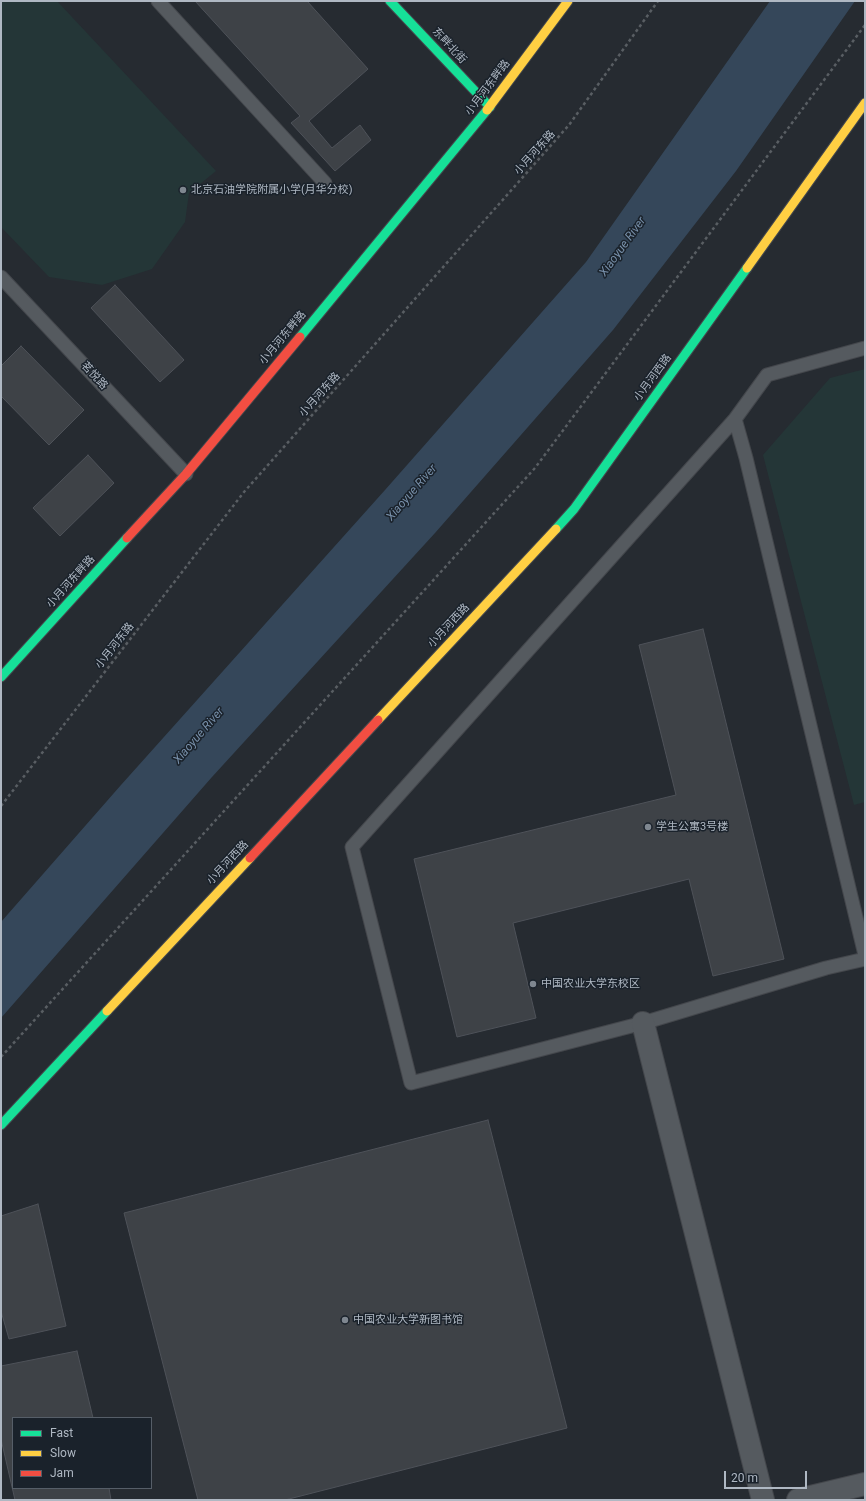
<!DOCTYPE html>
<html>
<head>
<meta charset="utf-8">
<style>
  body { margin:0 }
  #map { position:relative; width:866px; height:1501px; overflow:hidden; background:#262b31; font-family:Roboto,sans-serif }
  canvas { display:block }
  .frame { position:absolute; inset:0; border:2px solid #afb8c3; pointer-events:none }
  .legend { position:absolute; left:12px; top:1417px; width:140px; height:72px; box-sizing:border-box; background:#1a222b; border:1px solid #565e68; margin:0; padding:5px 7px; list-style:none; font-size:12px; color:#afb8c3 }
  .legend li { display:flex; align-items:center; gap:8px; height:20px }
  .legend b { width:20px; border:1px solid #565e68 }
  .scale { position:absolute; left:724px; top:1471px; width:83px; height:18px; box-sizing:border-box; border:2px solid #afb8c3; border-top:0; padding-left:5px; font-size:12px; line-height:14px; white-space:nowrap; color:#afb8c3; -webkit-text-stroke:3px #1a222b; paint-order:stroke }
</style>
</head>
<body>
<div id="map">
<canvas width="866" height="1501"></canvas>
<div class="frame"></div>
<ul class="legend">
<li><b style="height:5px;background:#16e098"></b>Fast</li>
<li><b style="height:5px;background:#ffcf43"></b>Slow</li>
<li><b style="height:5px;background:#f24e42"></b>Jam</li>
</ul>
<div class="scale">20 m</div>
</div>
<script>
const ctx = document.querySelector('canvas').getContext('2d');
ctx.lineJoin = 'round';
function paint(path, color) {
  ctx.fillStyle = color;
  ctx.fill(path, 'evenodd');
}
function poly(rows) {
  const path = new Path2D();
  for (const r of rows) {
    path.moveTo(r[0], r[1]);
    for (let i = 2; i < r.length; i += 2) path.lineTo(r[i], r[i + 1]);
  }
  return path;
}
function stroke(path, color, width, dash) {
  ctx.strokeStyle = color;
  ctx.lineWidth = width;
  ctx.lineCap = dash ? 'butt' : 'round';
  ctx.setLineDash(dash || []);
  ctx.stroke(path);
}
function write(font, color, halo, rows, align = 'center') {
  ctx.font = font + ' Roboto,"Noto Sans SC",sans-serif';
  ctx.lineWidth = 3;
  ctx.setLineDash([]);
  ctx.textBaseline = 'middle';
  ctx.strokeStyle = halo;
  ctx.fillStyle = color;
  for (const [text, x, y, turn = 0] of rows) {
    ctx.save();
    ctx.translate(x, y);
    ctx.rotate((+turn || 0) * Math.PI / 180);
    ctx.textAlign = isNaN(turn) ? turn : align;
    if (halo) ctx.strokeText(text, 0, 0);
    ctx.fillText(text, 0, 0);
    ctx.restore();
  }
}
paint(poly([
  [1,1,57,1,216,171,189,193,185,222,152,269,102,285,49,277,1,227],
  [865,369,865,802,854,805,763,455,830,378]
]), '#243637');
paint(poly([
  [770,1,855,1,736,171,613,330,435,533,212,777,1,1018,1,922,121,785,385,490,586,262]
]), '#35475a');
const building = poly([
  [195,1,307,1,368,69,309,121,332,148,360,125,371,140,335,171,291,123,300,116,195,1],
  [115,285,184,360,160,382,91,308,115,285],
  [21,346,84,410,49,445,1,396,1,366,21,346],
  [88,455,114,483,60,536,33,508,88,455],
  [703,629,784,959,713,976,689,879,513,923,536,1018,457,1037,414,859,676,795,639,645,703,629],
  [488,1120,567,1428,285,1500,198,1500,124,1213,488,1120],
  [38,1204,66,1326,9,1339,1,1311,1,1216,38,1204],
  [77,1351,93,1418,13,1418,13,1488,109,1488,111,1500,15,1500,1,1439,1,1366,77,1351]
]);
paint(building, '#3e4247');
stroke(building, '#4e5259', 1);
const lane = poly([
  [158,1,325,183],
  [1,277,186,474],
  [865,348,767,375,735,419,352,847,411,1083,643,1023,826,968,865,959],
  [735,419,746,458,865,955]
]);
const street = poly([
  [643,1023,763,1500],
  [798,1500,865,1484]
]);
const fast = poly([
  [390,1,490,107],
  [300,337,487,110],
  [556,529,574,509,747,268],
  [1,677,127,538],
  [1,1125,107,1011]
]);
const slow = poly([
  [487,110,568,1],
  [747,268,865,103],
  [378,720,556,529],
  [107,1011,250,858]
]);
const jam = poly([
  [127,538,186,474,300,337],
  [250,858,378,720]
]);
stroke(lane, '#44474c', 15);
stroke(street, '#44474c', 24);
stroke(fast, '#44474c', 11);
stroke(slow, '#44474c', 11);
stroke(jam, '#44474c', 11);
stroke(poly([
  [1,806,244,492,569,125,658,1],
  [1,1057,535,468,865,25]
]), '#595e63', 2.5, [3, 3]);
stroke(lane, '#555a5f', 13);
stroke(street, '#555a5f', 22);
stroke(fast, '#16e098', 9);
stroke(slow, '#ffcf43', 9);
stroke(jam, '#f24e42', 9);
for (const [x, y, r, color] of [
  [183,190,4,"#7f8790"],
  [648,827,4,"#7f8790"],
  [533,984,4,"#7f8790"],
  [345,1320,4,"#7f8790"]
]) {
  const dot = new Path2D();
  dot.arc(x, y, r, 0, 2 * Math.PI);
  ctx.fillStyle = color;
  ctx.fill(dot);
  stroke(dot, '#1a222b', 1.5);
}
write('11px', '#afb8c3', '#1a222b', [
  ["东畔北街",449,46,47],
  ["小月河东畔路",488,88,-53],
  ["小月河东路",535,153,-48],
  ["小月河东畔路",283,338,-50],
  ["茗悦路",94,376,47],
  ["小月河西路",653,378,-54],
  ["小月河东路",320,395,-48],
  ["小月河东畔路",71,582,-48],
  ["小月河西路",449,626,-47],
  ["小月河东路",115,646,-52],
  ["小月河西路",228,863,-47]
]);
write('11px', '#afb8c3', '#1a222b', [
  ["北京石油学院附属小学(月华分校)",191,190],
  ["学生公寓3号楼",656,827],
  ["中国农业大学东校区",541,984],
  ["中国农业大学新图书馆",353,1320]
], 'left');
write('italic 12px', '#7890aa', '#1a222b', [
  ["Xiaoyue River",623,247,-54],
  ["Xiaoyue River",412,493,-49],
  ["Xiaoyue River",199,736,-49]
]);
</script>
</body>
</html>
